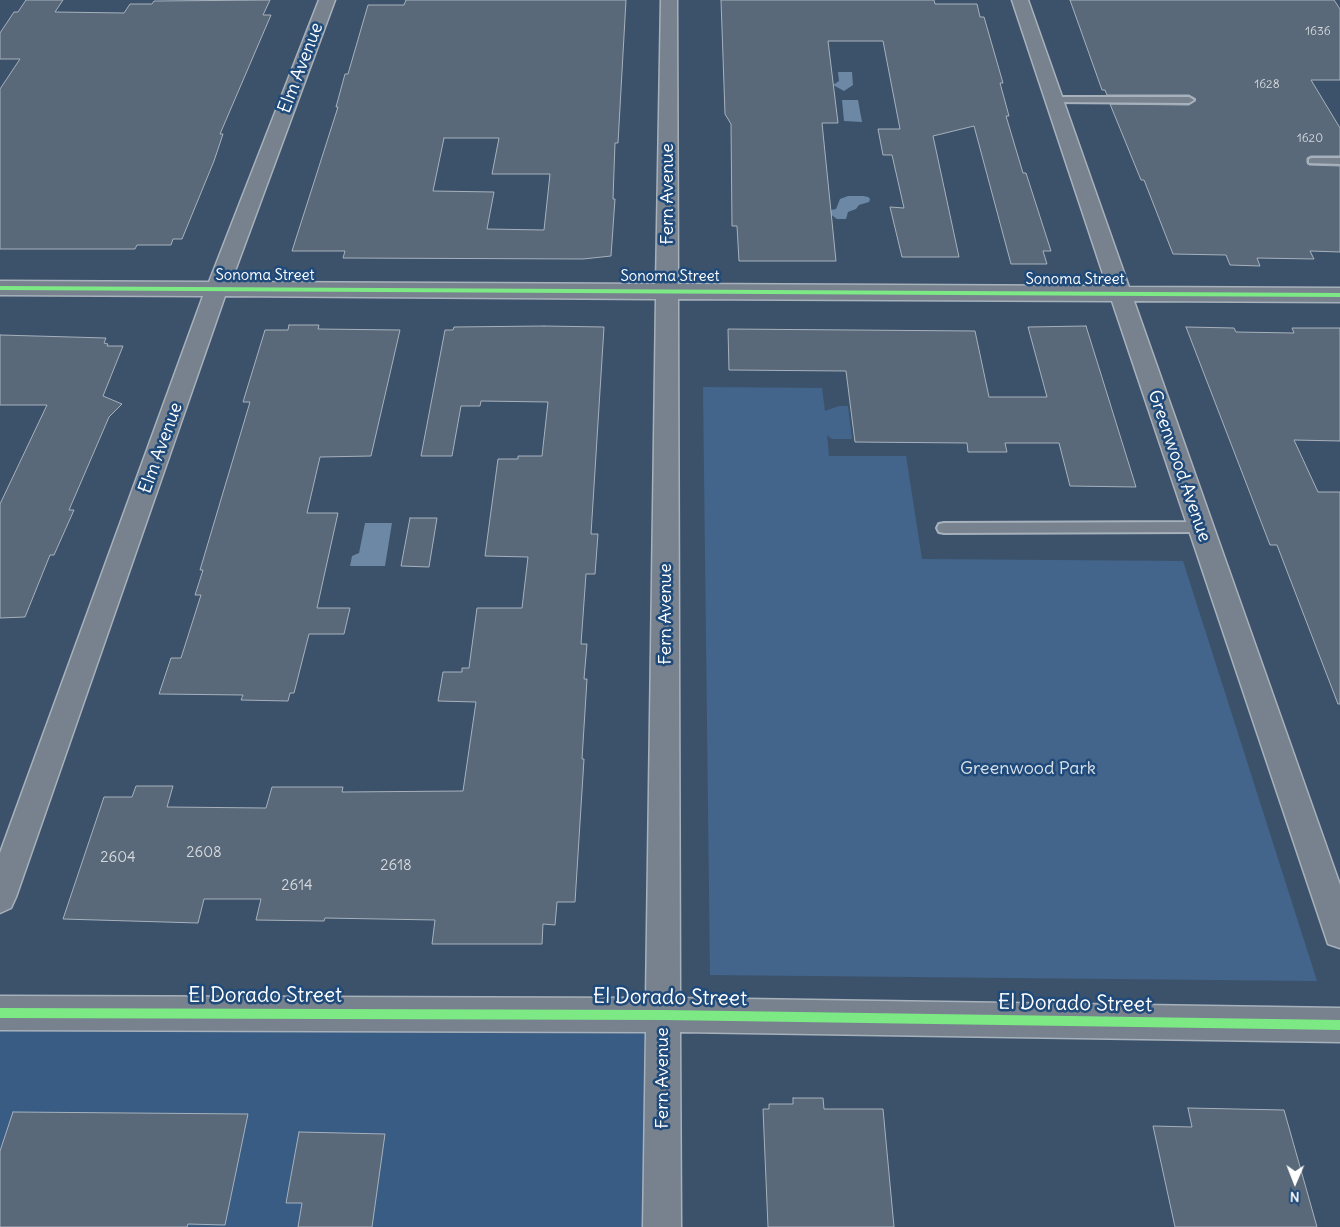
<!DOCTYPE html>
<html>
<head>
<meta charset="utf-8">
<style>
  body { margin:0 }
  #map { position:relative; width:1340px; height:1227px; overflow:hidden; background:#3c526b; font-family:Delius,sans-serif }
  canvas { display:block }
  .north { position:absolute; left:1270px; top:1157px; width:50px; height:50px; -webkit-text-stroke:4px #1f4a7a; paint-order:stroke; rotate:181deg; font-size:14px; font-weight:700; line-height:20px; text-align:center; color:#fff }
  .north::after { content:''; display:block; margin:auto; width:18px; height:22px; background:#fff; clip-path:polygon(50% 0,100% 100%,50% 72%,0 100%) }
</style>
</head>
<body>
<div id="map">
<canvas width="1340" height="1227"></canvas>
<div class="north">N</div>
</div>
<script>
const ctx = document.querySelector('canvas').getContext('2d');
ctx.lineJoin = 'round';
function paint(path, color) {
  ctx.fillStyle = color;
  ctx.fill(path, 'evenodd');
}
function poly(rows) {
  const path = new Path2D();
  for (const r of rows) {
    path.moveTo(r[0], r[1]);
    for (let i = 2; i < r.length; i += 2) path.lineTo(r[i], r[i + 1]);
  }
  return path;
}
function stroke(path, color, width, dash) {
  ctx.strokeStyle = color;
  ctx.lineWidth = width;
  ctx.lineCap = dash ? 'butt' : 'round';
  ctx.setLineDash(dash || []);
  ctx.stroke(path);
}
function write(font, color, halo, rows, align = 'center') {
  ctx.font = font + ' Delius,sans-serif';
  ctx.lineWidth = 5;
  ctx.setLineDash([]);
  ctx.textBaseline = 'middle';
  ctx.strokeStyle = halo;
  ctx.fillStyle = color;
  for (const [text, x, y, turn = 0] of rows) {
    ctx.save();
    ctx.translate(x, y);
    ctx.rotate((+turn || 0) * Math.PI / 180);
    ctx.textAlign = isNaN(turn) ? turn : align;
    if (halo) ctx.strokeText(text, 0, 0);
    ctx.fillText(text, 0, 0);
    ctx.restore();
  }
}
paint(poly([
  [0,1013,663,1015,662,1227,0,1227]
]), '#385c84');
paint(poly([
  [703,387,822,388,825,411,839,406,848,406,852,439,832,439,827,435,829,456,906,456,922,559,1183,561,1317,981,710,975]
]), '#43658b');
paint(poly([
  [838,72,852,72,853,85,844,91,833,85,839,81],
  [842,100,858,100,862,122,844,121],
  [848,196,863,196,868,197,870,199,869,202,859,205,856,209,848,212,846,219,837,219,826,211,836,209,840,199],
  [365,523,392,523,385,566,350,566,352,556,359,553]
]), '#6c88a5');
const building = poly([
  [26,0,63,0,55,12,124,13,130,4,152,4,154,1,270,0,263,15,271,15,220,134,223,134,214,161,182,239,173,239,171,245,137,245,135,249,0,249,0,89,20,59,0,59,0,33,14,12,18,12,26,0],
  [406,0,626,0,618,143,615,143,613,199,615,199,611,256,583,259,343,258,345,251,292,251,338,107,336,107,345,74,348,74,368,5,404,5,406,0],
  [444,138,499,138,492,174,550,174,544,230,487,229,494,192,433,191,444,138],
  [721,0,934,0,935,4,977,4,980,17,984,17,1003,83,1000,83,1009,116,1006,116,1023,173,1026,173,1051,251,1043,251,1047,264,1011,264,974,126,933,136,959,257,902,257,890,207,904,208,892,155,883,155,878,129,900,129,883,41,828,41,838,123,822,123,836,261,739,261,737,226,732,226,731,124,725,114,721,0],
  [1070,0,1334,0,1340,9,1340,80,1311,80,1340,128,1340,156,1311,156,1307,158,1307,163,1309,165,1340,166,1340,252,1310,251,1314,259,1257,258,1260,266,1230,265,1226,255,1173,254,1144,180,1141,180,1110,104,1189,105,1196,99,1189,95,1107,95,1105,90,1102,90,1070,0],
  [289,325,319,325,318,329,400,330,371,456,320,457,307,513,338,513,317,608,350,608,344,634,309,634,294,693,290,693,288,701,241,700,243,695,159,694,171,658,181,658,201,595,195,595,203,570,200,570,250,402,243,402,265,330,288,330,289,325],
  [544,326,604,327,591,534,598,534,595,574,586,574,581,644,587,644,584,679,587,679,582,759,584,759,575,902,557,902,555,925,543,924,542,944,432,944,435,920,325,918,324,921,256,920,261,899,204,899,198,923,63,919,104,797,132,797,136,786,173,786,167,807,266,808,272,787,343,787,342,792,463,791,476,702,438,701,443,672,462,672,462,668,469,668,477,608,522,608,528,557,485,556,498,459,518,459,518,456,542,456,548,402,481,401,480,406,461,406,452,456,421,456,445,330,453,330,454,327,544,326],
  [1086,326,1136,487,1070,486,1059,443,1005,443,1007,452,968,452,967,443,855,442,846,371,729,370,728,329,975,331,989,397,1047,397,1028,327,1086,326],
  [1186,327,1234,328,1236,332,1294,333,1292,328,1340,328,1340,441,1294,440,1318,492,1340,492,1340,704,1338,704,1277,545,1270,545,1186,327],
  [0,335,106,338,104,343,108,344,107,346,123,346,103,396,122,404,109,417,69,510,74,510,54,555,50,555,25,617,0,618,0,504,47,405,0,405,0,335],
  [410,518,437,518,429,567,401,566,410,518],
  [793,1098,823,1098,824,1109,883,1109,894,1227,768,1227,763,1109,769,1109,769,1104,793,1104,793,1098],
  [1188,1108,1284,1110,1317,1227,1175,1227,1153,1126,1192,1127,1188,1108],
  [13,1112,248,1114,225,1225,188,1224,187,1227,0,1227,0,1151,13,1112],
  [299,1132,385,1134,372,1227,298,1227,302,1203,286,1203,299,1132]
]);
paint(building, '#59697a');
stroke(building, '#a7b1bc', 1);
const lane = poly([
  [1054,97,1189,97,1194,100,1189,103,1051,102,1049,100,1054,97],
  [1312,158,1340,158,1340,164,1309,163,1309,159,1312,158],
  [1200,522,1205,523,1207,527,1205,531,1200,532,944,533,939,532,937,528,939,524,944,523,1200,522]
]);
const street = poly([
  [319,0,335,0,231,282,656,284,661,0,677,0,678,284,1107,286,1012,0,1028,0,1129,287,1340,288,1340,302,1134,301,1340,885,1340,948,1328,944,1324,932,1112,301,678,299,680,998,1340,1008,1340,1042,680,1032,681,1227,643,1227,646,1032,0,1030,0,996,646,998,656,299,225,296,16,897,11,908,0,913,0,853,203,296,0,295,0,281,209,282,319,0]
]);
stroke(lane, '#a7b1bc', 4);
stroke(street, '#a7b1bc', 3);
paint(lane, '#77828e');
paint(street, '#77828e');
paint(poly([
  [0,286,1340,293,1340,297,0,290,0,286],
  [0,1008,663,1010,1340,1020,1340,1030,663,1020,0,1018,0,1008]
]), '#7ce984');
write('12px', '#d6dade', null, [
  ["1636",1318,32],
  ["1628",1267,85],
  ["1620",1310,139]
]);
write('15px', '#fff', '#1f4a7a', [
  ["Sonoma Street",265,276],
  ["Sonoma Street",670,277],
  ["Sonoma Street",1075,280]
]);
write('15px', '#d6dade', null, [
  ["2608",204,853],
  ["2604",118,858],
  ["2618",396,866],
  ["2614",297,886]
]);
write('18px', '#fff', '#1f4a7a', [
  ["Elm Avenue",301,68,-69],
  ["Fern Avenue",668,194,-90],
  ["Elm Avenue",161,448,-70],
  ["Greenwood Avenue",1179,466,71],
  ["Fern Avenue",666,614,-90],
  ["Fern Avenue",663,1078,-90]
]);
write('18px', '#dae1e9', '#1f4a7a', [
  ["Greenwood Park",1028,769]
]);
write('21px', '#fff', '#1f4a7a', [
  ["El Dorado Street",265,996],
  ["El Dorado Street",670,998,1],
  ["El Dorado Street",1075,1004,1]
]);
</script>
</body>
</html>
